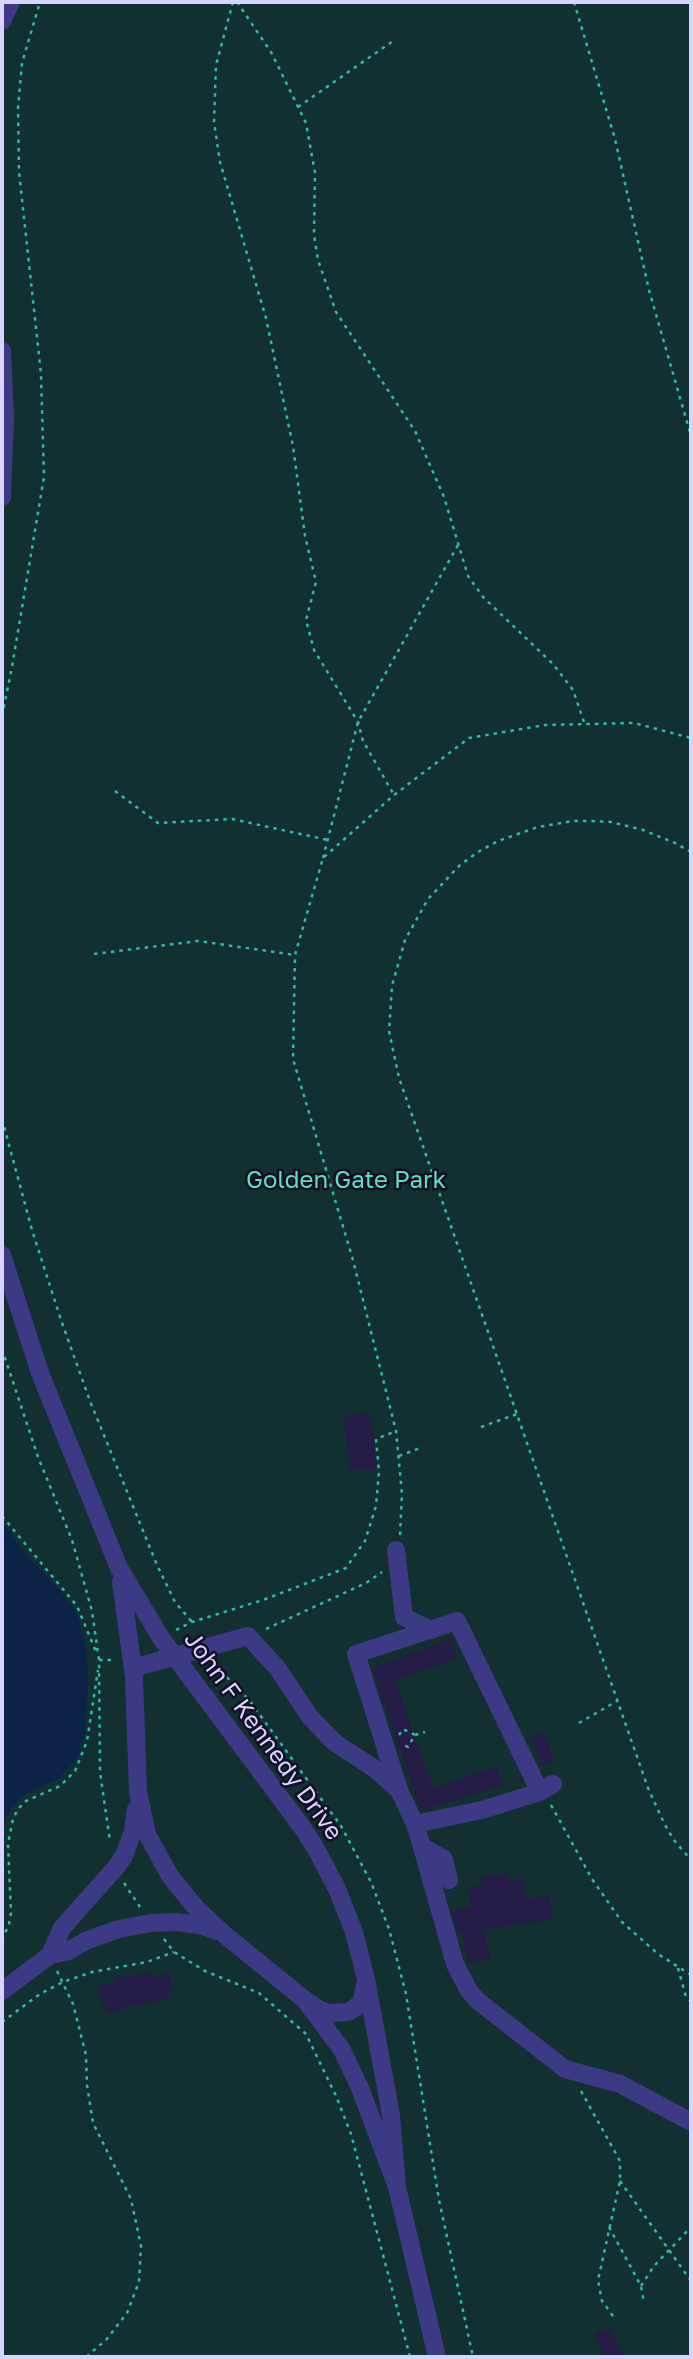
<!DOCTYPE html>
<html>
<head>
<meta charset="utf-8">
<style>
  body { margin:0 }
  #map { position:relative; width:693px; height:2359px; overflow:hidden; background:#130f26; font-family:"Golos Text",sans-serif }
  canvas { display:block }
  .frame { position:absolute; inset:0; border:4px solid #d9d4ff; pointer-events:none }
</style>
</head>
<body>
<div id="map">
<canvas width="693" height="2359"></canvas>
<div class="frame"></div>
</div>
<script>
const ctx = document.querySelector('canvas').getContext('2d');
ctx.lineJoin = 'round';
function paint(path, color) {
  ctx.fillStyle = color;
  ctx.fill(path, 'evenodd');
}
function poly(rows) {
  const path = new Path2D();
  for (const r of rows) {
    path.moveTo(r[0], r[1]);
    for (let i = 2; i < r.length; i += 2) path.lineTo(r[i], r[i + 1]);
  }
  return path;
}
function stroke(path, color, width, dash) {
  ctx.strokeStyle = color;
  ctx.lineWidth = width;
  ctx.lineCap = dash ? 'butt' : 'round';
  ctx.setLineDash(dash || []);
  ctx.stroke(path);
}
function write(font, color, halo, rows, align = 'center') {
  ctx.font = font + ' "Golos Text",sans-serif';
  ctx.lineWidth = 5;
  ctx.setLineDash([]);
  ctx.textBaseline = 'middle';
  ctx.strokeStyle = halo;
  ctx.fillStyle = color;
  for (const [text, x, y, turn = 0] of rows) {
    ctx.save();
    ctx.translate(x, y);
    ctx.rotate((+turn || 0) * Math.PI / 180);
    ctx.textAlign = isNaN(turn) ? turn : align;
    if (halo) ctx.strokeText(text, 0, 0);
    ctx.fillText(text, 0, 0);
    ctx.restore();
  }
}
paint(poly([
  [2,2,691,2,691,2357,2,2357]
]), '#12302f');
paint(poly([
  [2,1523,27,1556,59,1589,77,1614,86,1644,88,1682,85,1732,77,1759,58,1779,28,1792,19,1799,7,1814,2,1831]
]), '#0c2248');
paint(poly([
  [370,1413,377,1468,350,1471,344,1416],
  [451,1639,457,1658,395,1680,417,1745,434,1789,496,1766,503,1785,421,1811,372,1668],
  [544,1733,554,1760,541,1765,531,1738],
  [507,1873,508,1881,522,1879,525,1899,549,1895,553,1919,484,1930,490,1959,468,1963,462,1933,458,1934,452,1910,471,1907,468,1888,482,1885,481,1877],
  [152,1972,153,1977,169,1974,172,1993,167,1994,168,1999,120,2008,121,2011,108,2013,107,2004,102,2005,99,1986,115,1983,114,1978],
  [611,2328,623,2357,604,2357,595,2334]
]), '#241b47');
stroke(poly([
  [233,2,216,65,214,122,220,162,266,318,293,446,305,536,316,582,306,620,314,650,358,722,363,741,394,795],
  [237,2,271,52,306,123,315,173,314,235,318,260,336,312,415,431,444,497,468,576,483,597,553,664,573,690,585,725],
  [574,2,615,139,649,290,691,436],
  [298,107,393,41],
  [2,716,12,667,44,477,41,374,19,172,18,108,22,63,40,2],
  [115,791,158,823,232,819,328,840],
  [691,852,675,843,643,830,611,822,592,821,573,821,538,827,498,841,478,852,460,865,428,899,405,940,392,986,389,1031,399,1078,648,1788,664,1823,673,1839,691,1860],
  [323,858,358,722,458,545],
  [94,954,198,941,295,955],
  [2,1119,32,1230,61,1320,90,1401,157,1565,175,1602,192,1622],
  [2,1349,38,1457,72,1540,92,1611,99,1660,100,1772,110,1841],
  [481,1427,517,1414],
  [399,1456,423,1447],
  [2,1516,77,1606,97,1654],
  [400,1535,402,1494,396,1431,353,1260,293,1059,295,955,323,858,394,795,469,738,545,725,634,723,691,738],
  [266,1629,366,1583,382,1572],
  [176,1630,192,1622,263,1600,346,1568,365,1541,376,1506,379,1471,376,1439,396,1431],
  [99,1660,113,1660],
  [215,1665,249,1700,341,1826,371,1882,389,1929,406,1994,439,2200,473,2357],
  [579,1723,617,1701],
  [399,1735,403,1729,415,1735,408,1747,404,1745],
  [415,1735,425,1732],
  [551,1805,592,1879,622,1922,658,1954,691,1975],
  [124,1883,140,1907],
  [164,1939,174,1952,205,1971,259,1993,306,2034,336,2096,351,2134,410,2357],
  [2,1940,9,1924,11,1913,8,1844,13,1819,18,1809,26,1801,60,1786,75,1771,87,1741,98,1670],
  [678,1968,686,1997,691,2001],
  [57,1971,73,2004,86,2055,87,2085,93,2123,131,2199,141,2246,139,2282,127,2313,106,2340,86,2357],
  [2,2022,40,1994,63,1982,92,1972,147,1962,174,1952],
  [581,2091,620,2161,620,2181,598,2280,602,2301,613,2316],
  [620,2181,691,2281],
  [609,2227,641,2286,644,2303],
  [641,2286,654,2266,691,2227]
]), '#2fb8b0', 2.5, [3.5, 5]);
stroke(poly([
  [2,21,11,2],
  [2,351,5,417,2,497],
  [2,1255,40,1373,119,1568,161,1638,302,1827,315,1847,337,1889,354,1932,366,1979,391,2115,397,2187],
  [396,1550,404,1617,431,1630],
  [121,1582,134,1677,138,1792,147,1834,170,1876,196,1908,225,1935,305,2000,342,2050,360,2088,397,2187,437,2357],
  [133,1668,248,1636,278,1669,310,1717,334,1742,375,1769,399,1790,415,1824,422,1847,444,1859,449,1880],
  [399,1790,356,1654,457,1621,540,1792],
  [415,1824,482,1810,540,1792,553,1784],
  [422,1847,455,1964,469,1991,478,2001,565,2069,620,2084,691,2122],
  [50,1955,62,1928,117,1866,124,1856,133,1831,136,1809],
  [2,1991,50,1955,66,1952,88,1940,119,1929,151,1923,176,1922,200,1925,217,1931],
  [310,2003,320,2010,330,2013,348,2012,356,2007,362,2000,366,1982]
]), '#3d3a85', 18);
write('24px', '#5fe0c0', '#130f26', [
  ["Golden Gate Park",346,1180]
]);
write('24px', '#d9d4ff', '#130f26', [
  ["John F Kennedy Drive",263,1736,54]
]);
</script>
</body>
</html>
